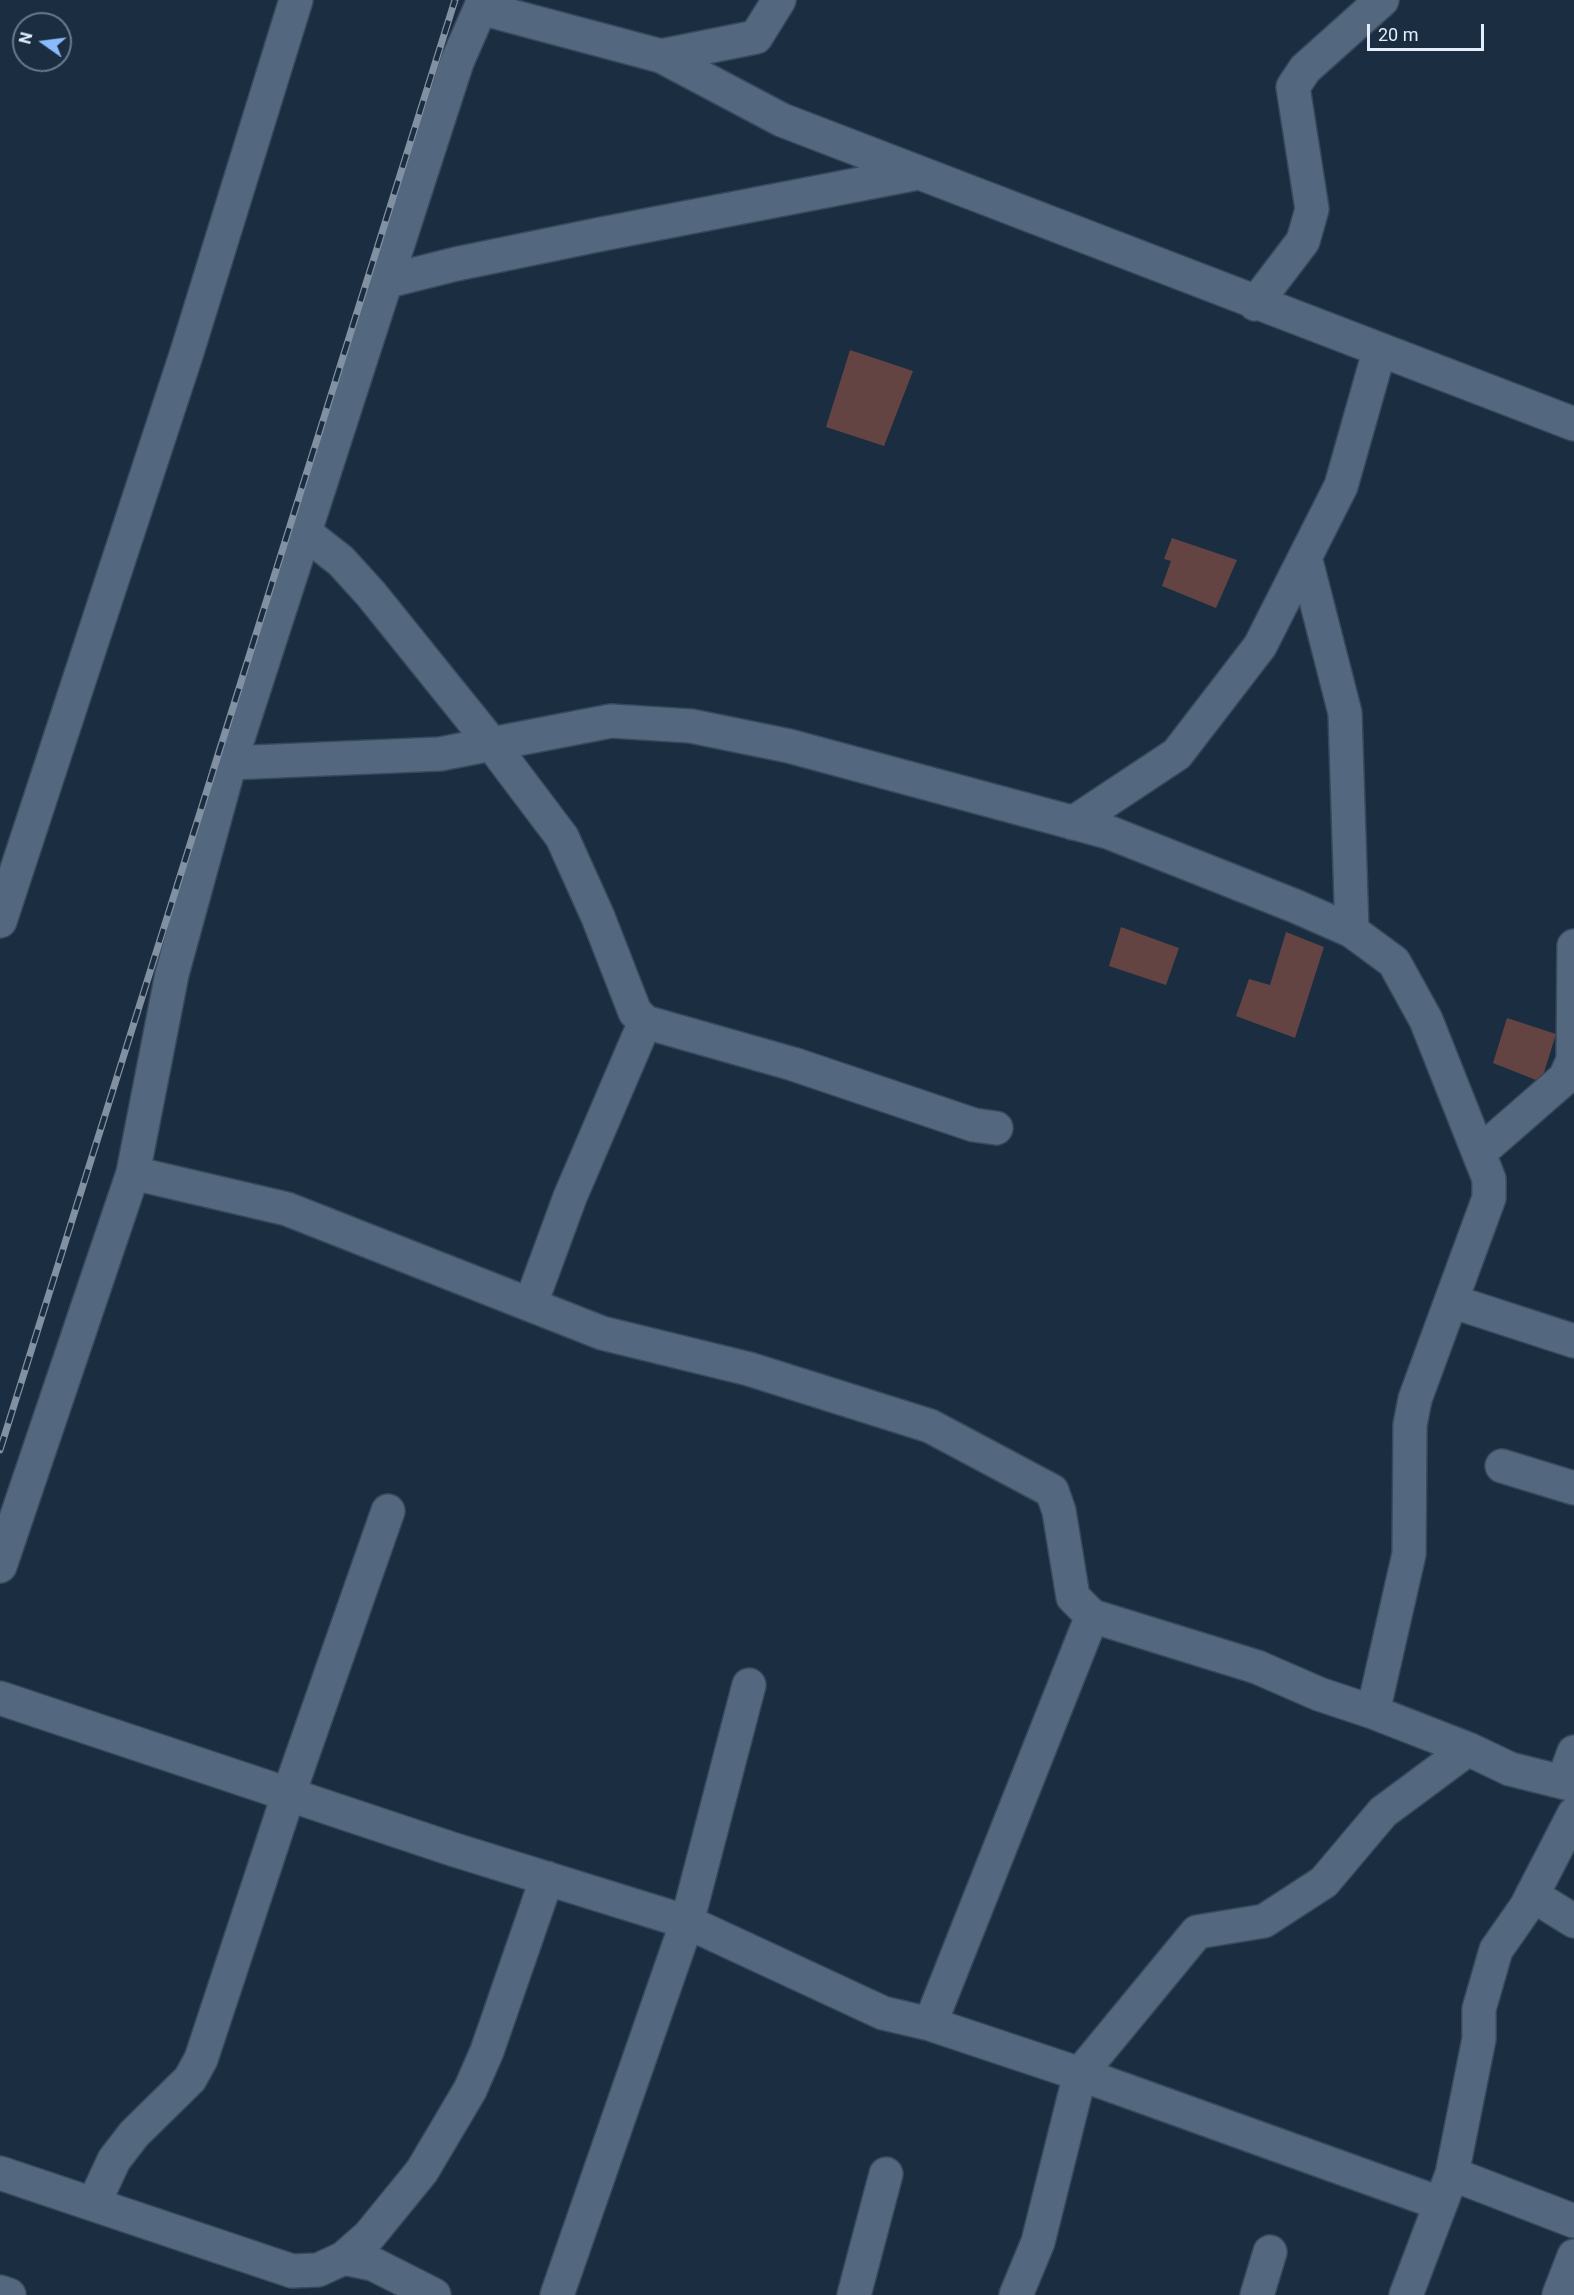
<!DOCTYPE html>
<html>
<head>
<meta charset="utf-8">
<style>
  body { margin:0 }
  #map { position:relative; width:1574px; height:2295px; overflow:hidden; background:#1a2d41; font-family:Roboto,sans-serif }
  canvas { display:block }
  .north { position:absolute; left:12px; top:12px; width:60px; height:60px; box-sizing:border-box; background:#1a2d41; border:2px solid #6a7a8b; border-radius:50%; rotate:284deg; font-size:16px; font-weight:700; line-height:24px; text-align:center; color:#e2eefb }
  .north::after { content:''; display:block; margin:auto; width:21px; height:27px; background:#8bbafc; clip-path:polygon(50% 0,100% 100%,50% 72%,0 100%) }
  .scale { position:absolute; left:1367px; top:24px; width:117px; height:27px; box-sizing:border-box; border:3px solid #e2eefb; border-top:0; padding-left:8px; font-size:18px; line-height:21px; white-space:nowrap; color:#e2eefb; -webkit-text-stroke:4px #1a2d41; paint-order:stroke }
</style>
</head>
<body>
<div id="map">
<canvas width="1574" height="2295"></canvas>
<div class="north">N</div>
<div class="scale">20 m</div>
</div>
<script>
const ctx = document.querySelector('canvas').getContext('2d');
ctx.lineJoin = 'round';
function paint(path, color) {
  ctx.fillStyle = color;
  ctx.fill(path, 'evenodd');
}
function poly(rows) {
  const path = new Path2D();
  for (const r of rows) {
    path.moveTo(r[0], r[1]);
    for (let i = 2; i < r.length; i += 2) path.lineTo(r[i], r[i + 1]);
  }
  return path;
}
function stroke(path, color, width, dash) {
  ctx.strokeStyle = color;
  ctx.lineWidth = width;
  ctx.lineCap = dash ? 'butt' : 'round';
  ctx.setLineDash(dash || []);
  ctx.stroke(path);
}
paint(poly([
  [850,350,913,371,884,446,826,427],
  [1172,538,1237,560,1216,608,1162,586,1171,561,1164,559],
  [1121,927,1179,948,1166,985,1109,966],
  [1286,932,1324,947,1295,1038,1236,1016,1249,979,1270,985],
  [1507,1018,1556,1034,1541,1082,1493,1063]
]), '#644442');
const minor = poly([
  [481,8,661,56,782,120,1574,424],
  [661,56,756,37,779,0],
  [384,282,456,264,602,234,918,173],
  [1255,304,1303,241,1312,209,1293,87,1305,69,1382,0],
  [304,532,341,561,371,594,491,743,562,837,598,917,635,1012,645,1022,793,1064,974,1125,996,1128],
  [1305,557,1345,713,1352,931],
  [230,763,440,754,611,721,691,726,789,746,1108,832,1295,906,1352,931,1394,962,1426,1020,1489,1179,1489,1198,1415,1399,1410,1425,1409,1554,1373,1712],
  [1073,823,1177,754,1260,646,1341,486,1379,352],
  [0,921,187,352,296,0],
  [1479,1153,1565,1078,1573,1060,1574,946],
  [133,1173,287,1209,602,1333,749,1369,930,1426,1052,1491,1059,1511,1073,1597,1092,1616,1257,1667,1319,1694,1373,1712,1468,1749,1510,1769,1574,1785],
  [1451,1301,1574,1341],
  [531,1303,570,1197,645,1022],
  [1502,1466,1574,1488],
  [0,1566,133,1173,172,974,230,763,457,62,484,0],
  [0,1698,452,1849,687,1922,883,2013,930,2024,1080,2074,1197,1932,1264,1921,1324,1882,1383,1812,1468,1749],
  [1563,1782,1574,1752],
  [1532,1895,1574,1921],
  [930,2024,1092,1616],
  [0,2173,292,2271,318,2270,344,2258,369,2236,422,2171,470,2090,487,2051,547,1878],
  [1452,2174,1574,2221],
  [94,2203,114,2160,134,2134,190,2079,201,2059,289,1793,388,1511],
  [344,2258,373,2264,434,2295],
  [0,2292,9,2295],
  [557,2295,687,1922,749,1685],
  [854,2295,886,2174],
  [1016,2295,1038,2242,1080,2074,1439,2203],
  [1257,2295,1270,2252],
  [1406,2295,1452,2174,1479,2039,1479,2009,1496,1950,1526,1907,1574,1814],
  [1559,2295,1574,2256]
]);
stroke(minor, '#39485a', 36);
stroke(minor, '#53687f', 33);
const rail = poly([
  [0,1450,455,0]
]);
stroke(rail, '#8191a1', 7);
stroke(rail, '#1a2d41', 4.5, [14]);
</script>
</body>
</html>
